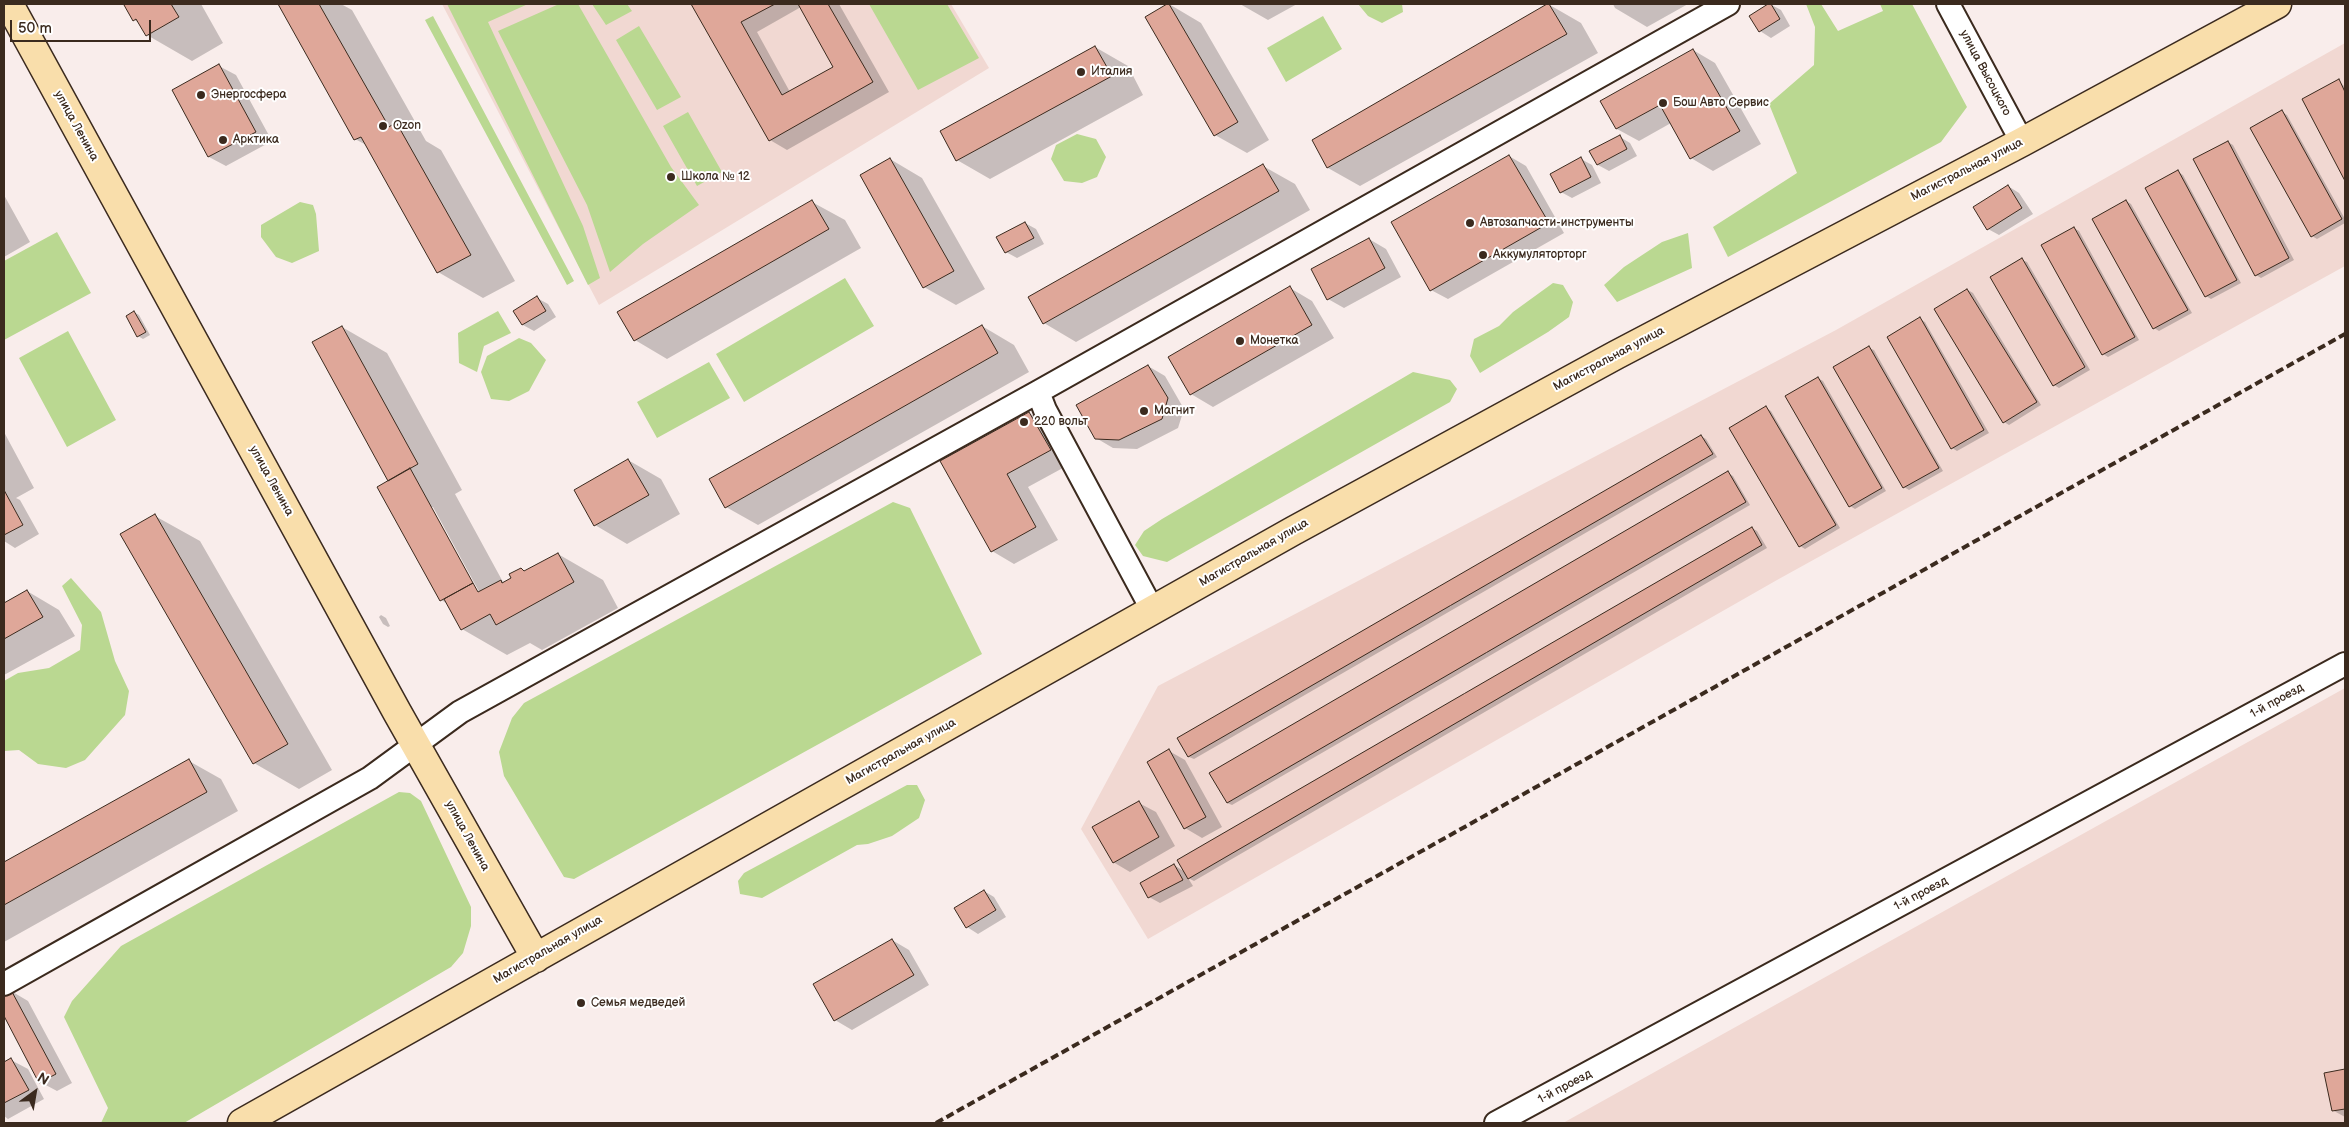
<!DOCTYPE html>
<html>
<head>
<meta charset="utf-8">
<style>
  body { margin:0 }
  #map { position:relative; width:2349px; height:1127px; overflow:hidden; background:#f9edeb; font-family:"Balsamiq Sans",sans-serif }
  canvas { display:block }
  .frame { position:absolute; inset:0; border:5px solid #3b2a1e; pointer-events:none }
  .north { position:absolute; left:10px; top:1067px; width:50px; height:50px; -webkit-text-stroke:4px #fff; paint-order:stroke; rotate:32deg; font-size:14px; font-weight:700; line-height:20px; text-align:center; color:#3b2a1e }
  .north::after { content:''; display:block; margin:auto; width:18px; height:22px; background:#3b2a1e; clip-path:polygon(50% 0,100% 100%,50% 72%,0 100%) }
  .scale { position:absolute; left:10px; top:20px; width:141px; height:22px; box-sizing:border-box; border:2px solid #3b2a1e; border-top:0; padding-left:6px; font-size:15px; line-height:18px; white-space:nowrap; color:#3b2a1e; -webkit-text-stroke:4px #fff; paint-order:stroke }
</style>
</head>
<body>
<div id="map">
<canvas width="2349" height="1127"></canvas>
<div class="frame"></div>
<div class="north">N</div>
<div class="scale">50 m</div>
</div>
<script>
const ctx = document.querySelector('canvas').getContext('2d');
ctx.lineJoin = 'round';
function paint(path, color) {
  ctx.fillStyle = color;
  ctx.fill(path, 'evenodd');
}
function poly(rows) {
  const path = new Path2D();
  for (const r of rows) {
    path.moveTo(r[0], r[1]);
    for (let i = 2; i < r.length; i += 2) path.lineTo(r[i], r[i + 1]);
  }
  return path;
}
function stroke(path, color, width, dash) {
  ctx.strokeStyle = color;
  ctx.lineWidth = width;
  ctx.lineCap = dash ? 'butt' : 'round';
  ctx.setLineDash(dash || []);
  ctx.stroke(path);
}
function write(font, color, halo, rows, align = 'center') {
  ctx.font = font + ' "Balsamiq Sans",sans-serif';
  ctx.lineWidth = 4;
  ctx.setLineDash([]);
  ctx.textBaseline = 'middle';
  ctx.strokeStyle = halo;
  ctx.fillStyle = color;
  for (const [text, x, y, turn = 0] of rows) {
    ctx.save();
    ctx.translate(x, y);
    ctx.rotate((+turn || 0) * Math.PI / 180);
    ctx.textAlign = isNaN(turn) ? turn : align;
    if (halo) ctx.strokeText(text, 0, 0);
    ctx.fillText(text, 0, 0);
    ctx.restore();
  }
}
paint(poly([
  [442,4,951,4,989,68,599,305],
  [2345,43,2345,266,1777,580,1148,939,1081,829,1158,686,1836,330],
  [2345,688,2345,1123,1563,1123]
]), '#f1d8d2');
paint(poly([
  [447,4,528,4,488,22,583,226,600,278,588,285],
  [559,4,578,4,671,167,699,205,643,244,610,272,587,205,498,31],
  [592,4,627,4,632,11,606,25],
  [869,4,947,4,979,58,918,90],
  [1358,4,1402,4,1403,12,1382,23,1368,16],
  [1806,4,1821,4,1838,31,1883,11,1880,4,1912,4,1967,107,1941,142,1728,257,1713,227,1797,173,1769,104,1814,65,1815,27],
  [433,16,574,281,567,285,425,20],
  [1323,16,1342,49,1286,82,1267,48],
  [639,26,681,97,657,110,616,40],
  [688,112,722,172,697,186,663,126],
  [1077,134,1096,139,1106,157,1097,177,1082,183,1064,181,1051,159,1056,145],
  [300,202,313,205,316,214,319,251,292,263,276,257,261,237,261,225],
  [57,232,91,293,4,340,4,261],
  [1688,233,1692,268,1617,302,1604,285,1624,267,1662,242],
  [845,278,874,326,744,402,716,354],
  [1553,283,1563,285,1573,302,1569,317,1548,332,1480,373,1470,356,1474,339,1499,326,1513,312],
  [498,311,511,333,484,346,477,372,459,363,458,333],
  [68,331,116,420,67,447,19,358],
  [519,338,531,343,546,360,529,391,509,401,491,399,481,372,487,356],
  [709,362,730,398,657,438,637,402],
  [1413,372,1450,380,1457,389,1450,402,1167,562,1143,556,1135,545,1144,531,1162,519],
  [893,502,910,508,982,654,574,879,564,877,504,776,499,752,512,718,524,703],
  [71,578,101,612,115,661,129,691,125,715,85,760,66,768,38,764,19,750,4,751,4,681,18,673,49,668,80,650,82,625,62,586],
  [907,785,917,785,925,800,919,818,892,836,868,844,857,845,762,898,740,894,738,881,744,873],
  [399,792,410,793,421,801,471,907,471,926,463,953,451,967,184,1123,101,1123,108,1108,64,1017,72,1001,121,946]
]), '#bad891');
paint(poly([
  [128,4,201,4,223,43,192,61,147,35,141,24,134,20,126,5],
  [279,4,341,4,352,10,426,141,441,150,515,281,483,298,438,272,368,146,355,139],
  [693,4,839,4,889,92,787,150,770,140],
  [801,7,835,67,790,92,757,32],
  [1169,4,1201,23,1269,140,1247,153,1215,135],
  [1240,4,1297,4,1268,20],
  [1548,4,1581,23,1598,53,1360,186,1328,168,1313,140],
  [1613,4,1688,4,1647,27,1615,8],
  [1770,4,1781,10,1790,26,1771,38,1760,31,1751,16],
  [1095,47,1128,66,1143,95,990,179,957,160,942,132],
  [1693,50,1715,63,1761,144,1713,171,1691,158,1671,123,1639,141,1617,129,1602,102],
  [219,66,236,75,272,141,226,166,209,157,174,90],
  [2339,81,2345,87,2345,178,2304,99],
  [2282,112,2287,115,2345,219,2345,223,2317,239,2312,236],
  [1620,137,1630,143,1637,156,1609,171,1598,165],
  [2228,142,2233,145,2294,260,2261,278,2256,275],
  [1509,156,1526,166,1564,233,1448,299,1431,290],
  [890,159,922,178,985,289,956,305,924,287],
  [1581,159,1592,165,1601,183,1572,198,1561,192],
  [1263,166,1295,184,1310,210,1076,342,1044,323],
  [2178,172,2183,175,2241,283,2211,299,2206,296],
  [2008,186,2019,193,2033,214,1999,235,1988,229],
  [4,195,30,242,4,257],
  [2126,201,2131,204,2192,313,2159,331,2154,328],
  [812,202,845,220,861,248,667,359,635,340],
  [1025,223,1036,229,1044,244,1017,258,1006,252],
  [2074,228,2079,231,2139,340,2108,357,2103,354,2043,246],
  [1369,239,1386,249,1401,277,1344,308,1328,299],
  [2022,260,2027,262,2090,370,2059,388,2054,385],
  [1290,288,1312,301,1334,338,1213,407,1191,394],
  [1968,290,1973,293,2041,405,2009,425,2004,422],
  [537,298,548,304,556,317,534,331,523,325,515,311],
  [134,312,139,315,150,335,143,339,138,336],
  [1920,319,1925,322,1989,433,1957,451,1952,448],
  [982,326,1014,345,1029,372,758,525,726,507],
  [342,327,387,353,462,490,455,494,503,582,513,579,521,569,526,572,558,554,603,580,618,608,542,650,530,643,507,655,462,629,448,604,441,600,389,481],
  [430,507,433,507,482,597,480,598],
  [1869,348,1874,350,1943,471,1909,490,1904,487,1835,367],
  [1148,366,1165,376,1184,409,1178,428,1137,449,1113,448,1096,438],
  [1818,378,1823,381,1886,491,1855,509,1850,506],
  [1766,408,1771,411,1840,528,1805,549,1800,546],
  [1029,413,1051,426,1072,463,1028,487,1058,540,1014,564,992,551,942,462],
  [4,432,34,488,16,498,20,500,39,534,15,548,4,541],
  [1701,436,1706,439,1717,457,1194,759,1189,757,1178,739],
  [628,460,661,479,680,514,627,544,595,525],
  [1728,473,1733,476,1750,505,1232,805,1227,803],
  [155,516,200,541,332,770,299,789,254,763],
  [1752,528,1757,531,1767,548,1194,881,1188,878,1193,886,1160,903,1149,897,1174,865,1185,872],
  [27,591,59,610,75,636,4,675,4,604],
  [381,615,386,618,390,626,388,627,383,624,379,617],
  [1169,751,1185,760,1222,827,1202,838,1185,828,1148,762],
  [189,761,221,779,238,811,4,942,4,863],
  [1139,803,1156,812,1175,846,1130,872,1113,862],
  [984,891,994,897,1006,917,978,934,967,927,956,908],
  [892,940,909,950,929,985,852,1030,835,1020],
  [11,991,28,1001,72,1083,57,1091,40,1082,4,1013,4,995],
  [11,1060,28,1069,44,1099,8,1119,4,1116,4,1064],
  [2345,1070,2345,1117,2334,1111,2325,1074]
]), '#0003');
const building = poly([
  [126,4,171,4,179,17,146,36,136,19,133,21,124,5,126,4],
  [278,4,319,4,389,127,396,122,471,255,437,273,361,137,354,140,278,4],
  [691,4,775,4,741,22,782,95,833,67,798,4,828,4,873,82,769,141,691,4],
  [1167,4,1169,4,1238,122,1214,136,1145,17,1167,4],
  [1547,4,1549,4,1567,34,1327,168,1312,140,1547,4],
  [1768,4,1771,4,1780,19,1759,32,1749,16,1768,4],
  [1095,46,1112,76,956,161,940,131,1095,46],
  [1693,49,1740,131,1690,159,1660,105,1616,129,1600,101,1693,49],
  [219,64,256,132,208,157,172,90,219,64],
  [2339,79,2345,92,2345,181,2302,99,2339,79],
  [2282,110,2342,219,2311,237,2250,128,2282,110],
  [1620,135,1627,149,1597,165,1589,151,1620,135],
  [2228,141,2289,258,2255,276,2193,159,2228,141],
  [1509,155,1549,223,1430,291,1391,222,1509,155],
  [1581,157,1591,177,1560,193,1550,174,1581,157],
  [890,158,954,271,923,288,860,175,890,158],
  [1263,164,1279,191,1043,324,1028,297,1263,164],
  [2178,170,2237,280,2205,297,2145,188,2178,170],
  [2008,185,2022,208,1987,230,1973,207,2008,185],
  [812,200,829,229,634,341,617,312,812,200],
  [2126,200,2188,310,2153,329,2092,219,2126,200],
  [1025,222,1034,238,1005,253,996,237,1025,222],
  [2074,227,2135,337,2102,355,2041,245,2074,227],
  [1369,238,1385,268,1327,300,1311,269,1369,238],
  [2022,258,2085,367,2053,386,1990,277,2022,258],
  [1290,286,1312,325,1190,395,1168,357,1290,286],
  [1967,289,2037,402,2003,423,1934,309,1967,289],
  [537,296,546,311,522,325,513,311,537,296],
  [134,311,146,332,137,337,126,316,134,311],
  [1920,317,1984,430,1951,449,1887,337,1920,317],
  [982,325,998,353,725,508,709,479,982,325],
  [342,326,418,464,388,481,312,342,342,326],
  [1869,346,1939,468,1903,488,1833,367,1869,346],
  [1148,365,1168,398,1162,419,1119,440,1095,439,1076,405,1148,365],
  [1818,377,1882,488,1849,507,1785,396,1818,377],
  [1766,406,1836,525,1799,547,1729,428,1766,406],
  [1029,412,1051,450,1007,474,1036,527,991,552,940,461,1029,412],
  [1701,435,1713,454,1188,757,1177,738,1701,435],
  [628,459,649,495,594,526,574,490,628,459],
  [410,468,473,583,440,601,377,487,410,468],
  [1728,471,1746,502,1227,803,1209,773,1728,471],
  [4,490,23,525,4,535,4,490],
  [155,514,288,744,253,764,120,534,155,514],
  [1752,527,1762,545,1188,879,1177,860,1752,527],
  [558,553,574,582,496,625,490,614,461,630,444,599,473,583,478,592,501,580,502,583,511,578,509,574,521,568,524,571,558,553],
  [27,590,43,617,4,639,4,603,27,590],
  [1169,749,1206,817,1184,829,1147,762,1169,749],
  [189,759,207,792,4,905,4,862,189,759],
  [1139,801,1159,837,1113,863,1092,827,1139,801],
  [1174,864,1183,880,1148,898,1140,883,1174,864],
  [984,890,996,910,966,928,954,908,984,890],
  [892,939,914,975,834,1021,813,984,892,939],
  [11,990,56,1074,39,1083,4,1016,4,994,11,990],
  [11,1058,29,1090,4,1103,4,1062,11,1058],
  [2345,1069,2345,1109,2332,1111,2324,1073,2345,1069]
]);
paint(building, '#dfa799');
stroke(building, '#3b2a1e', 1);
const minor = poly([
  [1948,4,2022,142],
  [1038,392,1045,410,1153,611],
  [4,984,370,778,460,712,1038,392,1728,4],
  [1496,1123,2345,664]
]);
const major = poly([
  [9,4,397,712,536,958],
  [242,1123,1293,531,1616,355,2022,142,2277,4]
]);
stroke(minor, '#3b2a1e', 26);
stroke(major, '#3b2a1e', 31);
stroke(minor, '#fff', 22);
stroke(major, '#f9deab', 28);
stroke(poly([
  [936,1123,2345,334]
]), '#3b2a1e', 4, [8, 4]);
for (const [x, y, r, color] of [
  [1081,72,5,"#3b2a1e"],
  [201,95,5,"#3b2a1e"],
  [1663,103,5,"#3b2a1e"],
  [383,126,5,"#3b2a1e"],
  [223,140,5,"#3b2a1e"],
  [671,177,5,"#3b2a1e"],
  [1470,223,5,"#3b2a1e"],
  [1483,255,5,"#3b2a1e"],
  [1240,341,5,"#3b2a1e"],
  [1144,411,5,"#3b2a1e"],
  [1024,422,5,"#3b2a1e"],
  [581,1003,5,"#3b2a1e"]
]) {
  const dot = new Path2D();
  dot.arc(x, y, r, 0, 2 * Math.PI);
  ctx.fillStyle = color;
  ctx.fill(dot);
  stroke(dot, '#fff', 2);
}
write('12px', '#3b2a1e', '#fff', [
  ["Италия",1091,72],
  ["Энергосфера",211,95],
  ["Бош Авто Сервис",1673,103],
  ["Ozon",393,126],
  ["Арктика",233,140],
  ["Школа № 12",681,177],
  ["Автозапчасти-инструменты",1480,223],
  ["Аккумуляторторг",1493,255],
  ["Монетка",1250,341],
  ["Магнит",1154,411],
  ["220 вольт",1034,422],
  ["Семья медведей",591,1003]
], 'left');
write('12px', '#3b2a1e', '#fff', [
  ["улица Высоцкого",1985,73,62],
  ["улица Ленина",76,126,61],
  ["Магистральная улица",1967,170,-27],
  ["Магистральная улица",1609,359,-28],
  ["улица Ленина",271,481,61],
  ["Магистральная улица",1254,553,-30],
  ["1-й проезд",2277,701,-29],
  ["Магистральная улица",901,752,-29],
  ["улица Ленина",467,836,61],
  ["1-й проезд",1921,894,-28],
  ["Магистральная улица",548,950,-30],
  ["1-й проезд",1565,1087,-28]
]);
</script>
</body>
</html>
